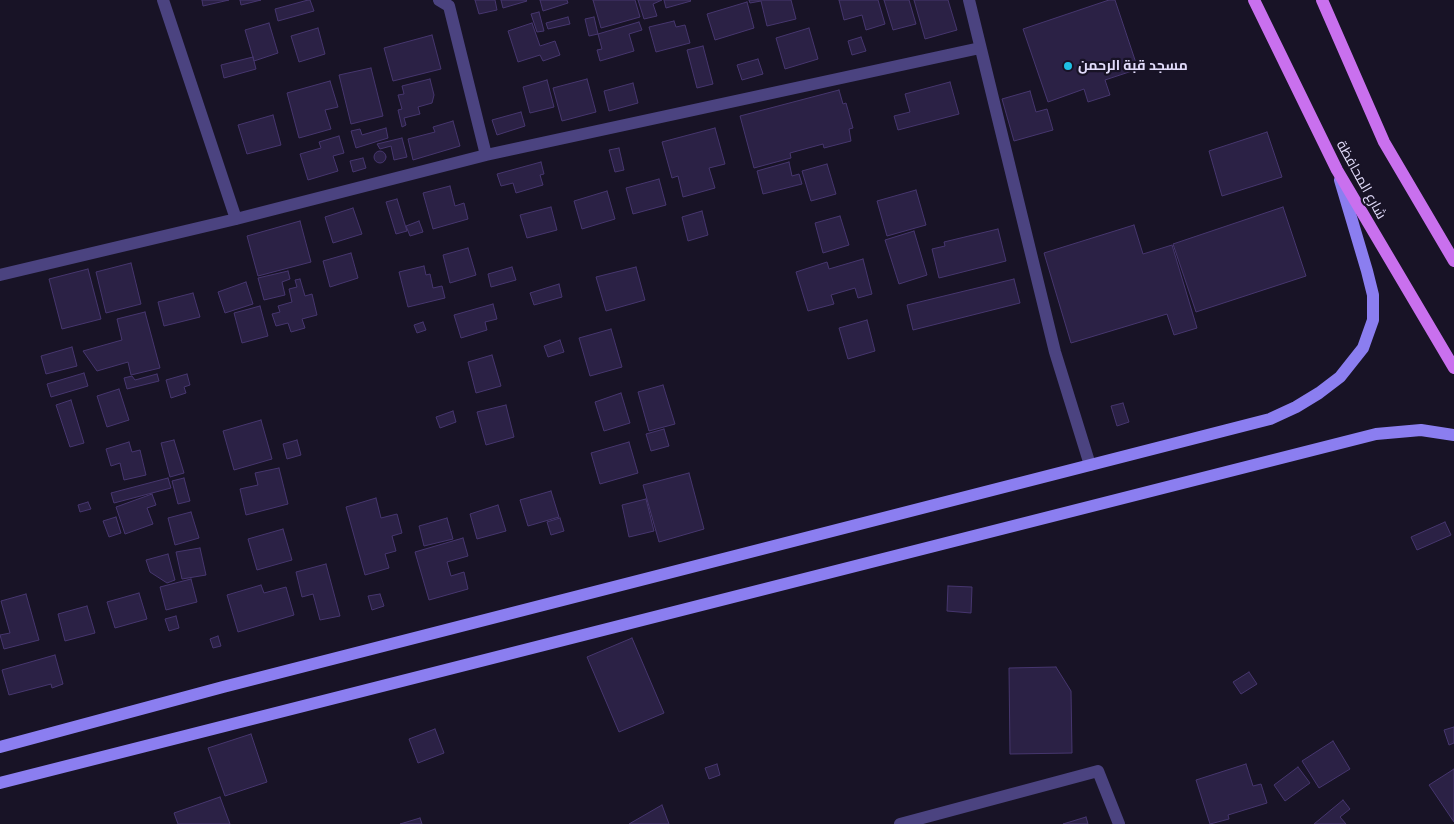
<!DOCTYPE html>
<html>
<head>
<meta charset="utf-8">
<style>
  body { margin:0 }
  canvas { display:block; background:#181326 }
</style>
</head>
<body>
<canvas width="1454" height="824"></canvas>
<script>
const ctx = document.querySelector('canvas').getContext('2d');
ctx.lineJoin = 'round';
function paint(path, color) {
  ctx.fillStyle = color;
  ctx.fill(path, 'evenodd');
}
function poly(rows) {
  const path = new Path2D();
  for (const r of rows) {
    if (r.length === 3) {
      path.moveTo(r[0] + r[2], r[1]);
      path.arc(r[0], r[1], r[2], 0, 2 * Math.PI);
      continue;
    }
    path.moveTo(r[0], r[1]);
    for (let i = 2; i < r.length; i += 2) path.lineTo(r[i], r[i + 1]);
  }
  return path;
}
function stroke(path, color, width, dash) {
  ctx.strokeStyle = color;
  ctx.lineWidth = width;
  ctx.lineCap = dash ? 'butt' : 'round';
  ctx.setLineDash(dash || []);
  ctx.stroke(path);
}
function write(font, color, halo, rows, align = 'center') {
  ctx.font = font + ' "IBM Plex Sans",Cairo,sans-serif';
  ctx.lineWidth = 4.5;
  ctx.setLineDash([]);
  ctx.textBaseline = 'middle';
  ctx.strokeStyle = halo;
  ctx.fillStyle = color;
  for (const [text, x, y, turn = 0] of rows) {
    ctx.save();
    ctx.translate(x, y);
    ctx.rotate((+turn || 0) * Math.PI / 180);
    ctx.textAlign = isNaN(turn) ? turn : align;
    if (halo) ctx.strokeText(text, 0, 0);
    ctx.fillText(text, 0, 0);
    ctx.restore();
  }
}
const building = poly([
  [202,0,229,0,203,6,202,0],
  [240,0,261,0,241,5,240,0],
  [308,0,310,0,314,11,278,21,275,9,308,0],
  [475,0,495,0,497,10,479,14,475,0],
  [501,0,526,0,527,1,503,8,501,0],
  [540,0,567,0,568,3,543,11,540,0],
  [593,0,635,0,640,17,601,28,593,0],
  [638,0,662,0,653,4,657,16,644,19,638,0],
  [664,0,690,0,691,1,666,8,664,0],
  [749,0,791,0,796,19,767,26,761,1,750,3,749,0],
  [839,0,878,0,885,24,866,30,862,15,844,20,839,0],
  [884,0,909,0,916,24,893,30,884,0],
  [914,0,948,0,957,30,925,39,914,0],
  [1109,0,1115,0,1138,69,1105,80,1110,95,1088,102,1084,89,1048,102,1023,29,1109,0],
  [747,2,754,28,715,40,707,14,747,2],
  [539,12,544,31,537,32,531,14,539,12],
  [568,17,570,24,548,29,546,23,568,17],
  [594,17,598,34,589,36,585,19,594,17],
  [674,21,676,27,685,25,690,43,656,52,649,27,674,21],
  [639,22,642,30,629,34,634,51,600,61,597,50,602,49,598,34,639,22],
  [269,23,278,53,254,61,245,30,269,23],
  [532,23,540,46,555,41,560,55,543,61,540,55,518,62,508,31,532,23],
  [318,28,325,54,299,62,291,36,318,28],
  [809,28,818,59,785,69,776,38,809,28],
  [432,35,441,69,393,81,384,48,432,35],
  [861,37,866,51,852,55,848,41,861,37],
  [703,46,713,84,697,88,687,50,703,46],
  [253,57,256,69,224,78,221,65,253,57],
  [758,59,763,74,742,80,737,65,758,59],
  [371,68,383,116,351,124,339,75,371,68],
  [430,79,434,95,432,103,418,107,420,114,404,118,406,125,402,127,398,110,402,109,398,95,404,94,402,86,430,79],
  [587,79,596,112,562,121,553,88,587,79],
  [547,80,554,107,530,113,523,87,547,80],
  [330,81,338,107,325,110,331,129,299,138,287,93,330,81],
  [950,82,959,114,898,130,894,116,910,112,905,94,950,82],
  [633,83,638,103,609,111,604,91,633,83],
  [839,90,843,104,846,103,853,128,849,129,851,141,824,148,823,144,790,153,791,158,754,168,740,116,839,90],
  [1030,91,1036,112,1047,109,1053,130,1014,141,1002,99,1030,91],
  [521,112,525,126,497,135,492,120,521,112],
  [273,115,281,145,247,154,238,125,273,115],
  [453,121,460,146,413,160,408,139,435,132,433,127,453,121],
  [386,128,388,138,356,148,351,131,360,129,362,135,386,128],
  [715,128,725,164,709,168,715,188,683,197,678,176,672,178,662,142,715,128],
  [1267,132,1282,177,1222,196,1209,151,1267,132],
  [339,136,344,153,333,156,338,171,308,180,300,154,321,148,319,142,339,136],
  [402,138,407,157,394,160,391,146,380,149,377,144,402,138],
  [619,148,624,170,615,172,609,150,619,148],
  [380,157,6],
  [363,158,366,168,353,172,350,161,363,158],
  [541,162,544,174,540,175,543,185,516,193,513,183,501,186,497,174,541,162],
  [789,162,792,176,799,174,802,184,763,194,757,171,789,162],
  [827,164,836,194,811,201,802,171,827,164],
  [659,179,666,205,633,214,626,188,659,179],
  [450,186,455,206,464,203,468,219,433,229,423,193,450,186],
  [916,190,926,225,887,236,877,201,916,190],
  [607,191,615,219,582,229,574,201,607,191],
  [397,199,407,231,396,234,386,202,397,199],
  [551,207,557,230,527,238,520,215,551,207],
  [1283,207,1306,276,1196,312,1173,244,1283,207],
  [353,208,362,234,333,243,325,217,353,208],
  [702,211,708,235,688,241,682,217,702,211],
  [840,216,849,245,823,253,815,223,840,216],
  [300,221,311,262,258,276,247,236,300,221],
  [419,221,423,232,410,236,406,226,419,221],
  [1134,225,1143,254,1172,245,1197,328,1174,335,1167,314,1071,343,1044,253,1134,225],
  [998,229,1006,261,939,278,932,249,945,246,944,242,998,229],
  [914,231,927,275,899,284,885,240,914,231],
  [468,248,476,275,450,283,443,255,468,248],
  [351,253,358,278,330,287,323,261,351,253],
  [863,259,872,294,858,298,855,288,831,295,834,304,808,311,796,272,827,262,829,269,863,259],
  [131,263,141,304,106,313,96,272,131,263],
  [424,266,426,275,430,274,433,288,442,286,445,298,408,307,399,272,424,266],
  [512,267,516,280,491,287,488,274,512,267],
  [636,267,645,300,606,311,596,277,636,267],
  [88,269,101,319,62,329,49,279,88,269],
  [288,271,290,279,282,282,285,295,264,300,258,278,288,271],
  [300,279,305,296,312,294,317,315,302,319,305,328,291,332,288,323,276,326,272,314,280,312,278,306,292,302,289,289,297,287,295,280,300,279],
  [1014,279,1020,303,913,330,907,305,1014,279],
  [246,282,253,304,225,313,218,292,246,282],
  [559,284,562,297,534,305,530,293,559,284],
  [193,293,200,317,164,326,158,302,193,293],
  [493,304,497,319,485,322,487,330,461,338,454,315,493,304],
  [260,306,268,336,242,343,234,313,260,306],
  [145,312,160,368,131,375,128,362,97,371,83,351,122,340,117,319,145,312],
  [867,320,875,351,848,359,839,328,867,320],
  [423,322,426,330,417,333,414,325,423,322],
  [611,329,622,367,590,376,579,338,611,329],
  [560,340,564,352,548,357,544,346,560,340],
  [72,347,77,366,46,374,41,356,72,347],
  [492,355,501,386,476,393,468,362,492,355],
  [84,373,88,386,51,397,47,384,84,373],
  [157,374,159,381,127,389,124,378,132,376,135,380,157,374],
  [187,374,190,385,184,387,186,393,171,398,166,380,187,374],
  [663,385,675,424,649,431,638,392,663,385],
  [119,389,129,420,107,427,97,396,119,389],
  [621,393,630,423,604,431,595,402,621,393],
  [71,400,84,443,70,447,56,405,71,400],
  [1123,403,1129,422,1117,426,1111,406,1123,403],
  [506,405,514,437,486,445,477,412,506,405],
  [453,411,456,422,440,428,436,417,453,411],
  [261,420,272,459,234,470,223,431,261,420],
  [664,429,669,446,651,451,646,434,664,429],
  [174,440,184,473,170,477,161,443,174,440],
  [297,440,301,455,287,459,283,444,297,440],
  [129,442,132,452,140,450,146,475,124,480,120,463,111,466,106,449,129,442],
  [629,442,638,473,600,484,591,453,629,442],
  [279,468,288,504,246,515,240,489,258,485,255,473,279,468],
  [689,473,704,529,659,542,643,485,689,473],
  [168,478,171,488,114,503,111,493,168,478],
  [184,478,190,501,178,504,172,481,184,478],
  [551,491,559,517,528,526,520,500,551,491],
  [152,494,156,505,147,508,153,524,125,534,116,507,152,494],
  [376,498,381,518,397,514,402,533,392,536,396,551,385,554,389,568,365,575,346,507,376,498],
  [646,499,654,531,629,537,622,505,646,499],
  [88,502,91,509,80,512,78,505,88,502],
  [498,505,506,531,477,539,470,514,498,505],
  [191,512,199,538,175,545,168,518,191,512],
  [116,517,121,533,109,537,103,521,116,517],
  [447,518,453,539,424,546,419,526,447,518],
  [560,518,564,531,551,535,547,522,560,518],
  [1445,522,1451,535,1417,550,1411,537,1445,522],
  [283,529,292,560,257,570,248,539,283,529],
  [463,538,468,556,447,562,451,576,464,572,468,589,429,600,415,552,463,538],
  [200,548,206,575,182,579,176,552,200,548],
  [168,554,175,580,167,583,150,572,146,560,168,554],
  [326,564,340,616,320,620,313,594,302,597,296,572,326,564],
  [191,579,197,602,166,610,160,587,191,579],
  [261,585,264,593,286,587,294,615,238,632,227,595,261,585],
  [948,586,972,587,971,613,947,611,948,586],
  [139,593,147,619,115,628,107,602,139,593],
  [26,594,39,640,4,649,0,635,10,633,1,601,26,594],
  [380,594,384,606,372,610,368,596,380,594],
  [87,606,95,633,65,641,58,614,87,606],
  [176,616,179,628,169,631,165,619,176,616],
  [218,636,221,646,213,648,210,639,218,636],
  [632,638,664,713,619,732,587,657,632,638],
  [55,655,63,684,52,688,51,684,9,695,2,670,55,655],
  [1056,667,1071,691,1072,753,1010,754,1009,668,1056,667],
  [1249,672,1257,684,1241,694,1233,682,1249,672],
  [1454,727,1454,743,1449,745,1444,730,1454,727],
  [435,729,444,753,418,763,409,739,435,729],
  [251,734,267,782,225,796,208,748,251,734],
  [1333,741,1350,769,1319,788,1302,761,1333,741],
  [717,764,720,775,709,779,705,768,717,764],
  [1246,764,1253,786,1261,784,1267,803,1228,815,1229,819,1210,824,1196,780,1246,764],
  [1298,767,1310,783,1285,801,1274,785,1298,767],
  [1454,769,1454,822,1429,785,1454,769],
  [220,797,230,824,178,824,174,813,220,797],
  [1343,800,1350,809,1340,817,1346,824,1314,824,1343,800],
  [662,805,669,824,629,824,662,805],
  [1086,817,1088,824,1063,824,1086,817],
  [420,818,422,824,400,824,420,818]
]);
paint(building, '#2b2145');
stroke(building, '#46366e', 1);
stroke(poly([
  [163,0,236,219],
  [439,0,449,6,486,155],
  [969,0,1055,352,1090,465],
  [0,275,236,219,486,155,980,48],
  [900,824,1098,771,1119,824]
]), '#4b4380', 12);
stroke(poly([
  [0,747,223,687,1270,419,1296,407,1319,393,1340,377,1363,348,1373,320,1373,295,1367,271,1340,180],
  [0,783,1376,434,1421,430,1454,435]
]), '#8b7ef0', 12);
stroke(poly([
  [1254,0,1337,170,1454,368],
  [1322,0,1384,142,1454,261]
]), '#c970ee', 12);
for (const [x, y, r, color] of [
  [1068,66,5,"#1fc0e4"]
]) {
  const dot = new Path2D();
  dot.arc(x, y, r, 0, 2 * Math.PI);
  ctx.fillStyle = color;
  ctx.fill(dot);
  stroke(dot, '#181326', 2);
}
write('bold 14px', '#e2dcfb', '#181326', [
  ["مسجد قبة الرحمن",1078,66]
], 'left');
write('14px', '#e2dcfb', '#181326', [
  ["شارع المحافظة",1361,180,61]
]);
</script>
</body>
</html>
